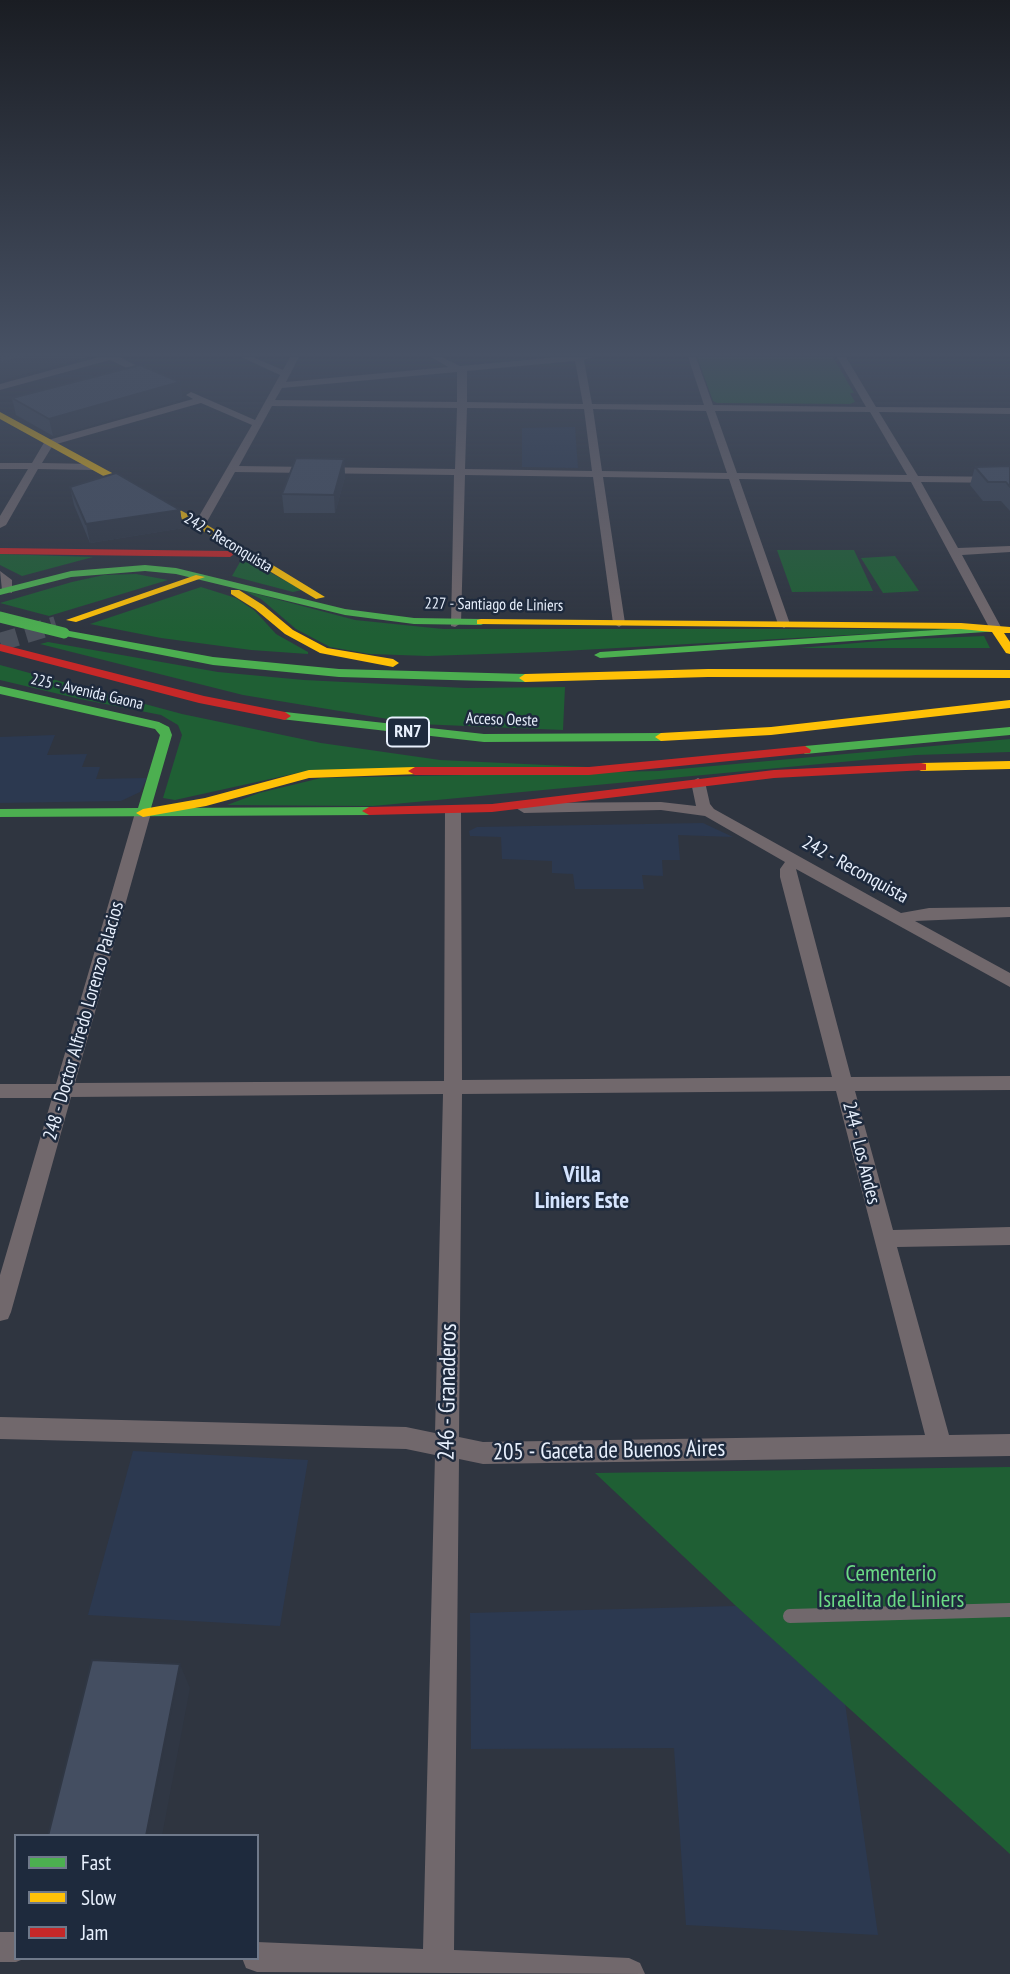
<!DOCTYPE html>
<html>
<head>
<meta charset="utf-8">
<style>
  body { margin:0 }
  #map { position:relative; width:1010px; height:1974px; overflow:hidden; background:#2f3540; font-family:"PT Sans Narrow",sans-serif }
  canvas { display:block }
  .legend { position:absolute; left:14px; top:1834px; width:245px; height:126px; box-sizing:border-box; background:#1e2a3d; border:2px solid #6f798a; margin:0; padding:9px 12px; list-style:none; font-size:21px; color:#e8f0fd }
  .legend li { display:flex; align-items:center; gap:14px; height:35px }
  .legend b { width:35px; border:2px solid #6f798a }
</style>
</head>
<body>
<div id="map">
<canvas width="1010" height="1974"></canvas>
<ul class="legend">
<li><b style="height:9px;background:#4caf50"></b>Fast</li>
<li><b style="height:9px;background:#ffc107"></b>Slow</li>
<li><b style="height:9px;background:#c62828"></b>Jam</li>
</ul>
</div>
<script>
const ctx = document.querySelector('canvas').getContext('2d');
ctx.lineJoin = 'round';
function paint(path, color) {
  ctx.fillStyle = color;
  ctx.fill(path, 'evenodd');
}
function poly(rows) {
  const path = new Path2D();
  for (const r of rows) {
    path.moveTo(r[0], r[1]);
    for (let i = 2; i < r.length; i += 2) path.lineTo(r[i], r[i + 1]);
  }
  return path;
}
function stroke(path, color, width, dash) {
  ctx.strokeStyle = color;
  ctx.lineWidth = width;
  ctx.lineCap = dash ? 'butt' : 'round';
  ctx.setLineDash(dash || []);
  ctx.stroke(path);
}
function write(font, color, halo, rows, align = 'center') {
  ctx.font = font + ' "PT Sans Narrow",sans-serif';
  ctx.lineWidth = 5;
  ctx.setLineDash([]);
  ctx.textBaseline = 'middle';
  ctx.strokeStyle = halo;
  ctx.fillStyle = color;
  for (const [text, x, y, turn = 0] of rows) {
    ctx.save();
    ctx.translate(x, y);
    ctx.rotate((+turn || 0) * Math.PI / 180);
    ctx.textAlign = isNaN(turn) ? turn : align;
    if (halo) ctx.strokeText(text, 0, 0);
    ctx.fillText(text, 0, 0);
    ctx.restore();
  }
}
paint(poly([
  [575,427,578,468,522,467,522,428],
  [55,735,47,755,87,754,82,767,100,767,96,779,147,778,140,792,121,801,0,803,0,737],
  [703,823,733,837,678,835,680,860,662,860,663,876,642,875,644,889,575,889,573,874,552,873,552,861,502,859,501,837,470,836,469,831,477,827],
  [133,1451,308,1460,280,1626,88,1615],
  [736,1606,845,1703,878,1935,686,1925,674,1748,471,1749,470,1613]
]), '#2c3950');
paint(poly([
  [697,357,833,357,854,393,850,393,855,402,850,404,717,403,713,401],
  [777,550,854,550,873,591,792,592],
  [0,554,93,557,22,576,0,565],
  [895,556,919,591,883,593,861,558],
  [246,559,302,590,293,592,232,576,240,562],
  [136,574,168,580,49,616,0,603,72,582,104,575],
  [201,587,236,598,255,611,276,634,308,652,308,654,251,650,161,638,90,624],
  [242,590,355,620,443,629,955,629,546,652,428,656,370,654,330,647,296,629,261,599],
  [984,636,990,648,799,648,891,640],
  [48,642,218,672,304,680,466,688,565,687,563,730,418,724,243,695,40,644],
  [0,665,182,714,321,743,440,760,588,767,302,772,175,800,163,798,182,735,178,725,161,715,80,699,0,680],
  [1010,739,1010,752,916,755,373,806,227,805,259,793,321,778,658,771],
  [1010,1467,1010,1854,736,1606,595,1473]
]), '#1f5f34');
stroke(poly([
  [0,642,56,625]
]), '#4b515c', 18, [18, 9]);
stroke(poly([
  [790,1616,1010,1610]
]), '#71686c', 14);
paint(poly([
  [99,357,120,357,158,377,150,379,110,360,0,390,0,384,99,357],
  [241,357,253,357,283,370,290,357,299,357,286,382,448,367,431,357,442,357,460,366,557,357,593,357,584,360,592,404,704,405,688,357,696,357,713,405,866,407,837,357,846,357,876,407,1010,408,1010,414,879,412,918,476,1010,477,1010,483,921,482,958,548,1010,546,1010,552,962,555,1002,629,996,633,990,629,911,482,739,479,790,624,784,628,778,624,729,479,603,477,625,623,619,627,613,623,593,477,465,475,461,623,455,627,451,626,454,475,235,472,204,527,196,527,194,525,252,425,201,403,53,445,42,463,93,464,98,467,93,470,38,469,6,525,0,528,0,516,28,469,0,469,0,463,32,463,45,441,193,399,186,395,191,392,255,420,280,375,241,357],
  [575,361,583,404,467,402,467,371,575,361],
  [457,372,457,402,275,400,282,388,457,372],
  [272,406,457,408,455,469,239,466,272,406],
  [467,408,584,409,592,471,465,469,467,408],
  [593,409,706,411,727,473,602,471,593,409],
  [715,411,870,412,907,475,737,473,715,411],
  [0,571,12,580,12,593,2,590,0,571],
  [698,778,705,782,710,804,714,809,901,913,929,908,1010,907,1010,917,915,921,1010,973,1010,987,796,869,851,1077,1010,1076,1010,1090,855,1091,893,1230,1010,1227,1010,1245,897,1247,949,1435,1010,1434,1010,1456,483,1464,459,1459,454,1950,629,1958,640,1963,645,1974,257,1972,246,1968,242,1958,257,1958,257,1942,423,1949,435,1455,406,1449,0,1439,0,1417,406,1427,435,1433,443,1094,71,1097,11,1312,8,1319,0,1321,0,1275,52,1098,0,1098,0,1084,56,1084,135,813,143,808,151,813,75,1083,444,1081,445,810,453,805,461,810,462,1080,832,1077,780,877,780,869,785,862,705,816,661,810,524,813,516,808,524,803,661,802,696,806,691,782,698,778],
  [836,1091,925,1435,483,1442,459,1437,462,1094,836,1091],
  [0,1932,16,1932,16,1958,26,1958,16,1962,0,1962,0,1932]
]), '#71686c');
paint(poly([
  [145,565,176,568,345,609,414,618,481,619,487,622,481,625,414,624,345,615,176,574,145,571,71,577,0,595,0,589,71,571,145,565],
  [996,626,1000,627,1000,631,600,658,594,655,600,652,996,626],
  [64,630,213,657,339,669,525,674,531,678,525,682,339,677,213,665,60,635,60,631,64,630],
  [0,686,159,722,169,727,172,735,151,808,369,807,376,811,369,815,0,817,0,809,138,808,160,735,155,729,0,694,0,686],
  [285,712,484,734,661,733,667,737,661,741,484,742,281,719,279,716,285,712],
  [1010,727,1010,735,805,754,799,750,805,746,1010,727]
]), '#4caf50');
paint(poly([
  [0,412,204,523,325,597,316,599,196,527,0,419,0,412],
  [196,575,205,577,76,622,66,620,196,575],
  [231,590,239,590,263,605,293,630,327,648,393,659,399,663,393,667,320,653,285,634,255,609,231,594,231,590],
  [481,619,961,623,1010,627,1010,633,1004,633,1010,642,1010,654,1006,653,992,632,961,629,477,624,477,620,481,619],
  [708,669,1010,670,1010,678,708,677,525,682,519,678,525,674,708,669],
  [1010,700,1010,708,771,735,661,741,655,737,661,733,771,727,1010,700],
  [1010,761,1010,769,921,771,914,767,921,763,1010,761],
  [415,767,422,771,420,774,309,778,206,806,143,817,136,813,143,809,205,798,309,770,415,767]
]), '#ffc107');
paint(poly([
  [233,547,242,549,230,557,0,554,0,548,228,551,233,547],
  [0,644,204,696,285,712,291,716,285,720,199,703,0,651,0,644],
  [805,746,811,750,810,753,589,775,415,775,408,771,415,767,589,767,805,746],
  [921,763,926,764,926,770,774,778,492,812,369,815,362,811,369,807,492,804,774,770,921,763]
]), '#c62828');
stroke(poly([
  [0,617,64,633]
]), '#4caf50', 11);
paint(poly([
  [12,398,183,399,53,436,16,415],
  [344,459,345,477,335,513,284,513,282,494],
  [1010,466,1010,511,1001,501,983,501,970,485,975,467],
  [70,487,180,510,183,528,90,543,74,505]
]), '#3a4353');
paint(poly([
  [23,357,88,357,0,381,0,363],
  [180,382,183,399,53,436,49,419],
  [344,459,345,477,335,513,334,495],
  [180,510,183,528,90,543,86,524],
  [180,1664,190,1688,162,1836,146,1836]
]), '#303744');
const building = poly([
  [0,357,23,357,0,363,0,357],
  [140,365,180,382,49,419,12,398,140,365],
  [296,458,344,459,334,495,282,494,296,458],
  [1010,466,1010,487,1006,482,988,482,975,467,1010,466],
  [116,473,180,510,86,524,70,487,116,473],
  [92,1660,180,1664,146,1836,48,1836,92,1660]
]);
paint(building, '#444e61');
stroke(building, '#303744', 2);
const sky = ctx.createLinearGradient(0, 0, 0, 634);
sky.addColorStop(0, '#1a1d23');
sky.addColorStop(0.56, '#475164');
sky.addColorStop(1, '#47516400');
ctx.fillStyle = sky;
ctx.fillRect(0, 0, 1010, 634);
write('16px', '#e8f0fd', '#1e2a3d', [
  ["242 - Reconquista",228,543,31],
  ["227 - Santiago de Liniers",494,605,1],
  ["225 - Avenida Gaona",87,692,13],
  ["Acceso Oeste",502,720,2]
]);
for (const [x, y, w] of [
  [408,732,42]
]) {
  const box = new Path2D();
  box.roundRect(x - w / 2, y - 14.5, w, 29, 5);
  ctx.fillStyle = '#1e2a3d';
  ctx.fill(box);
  stroke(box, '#e8f0fd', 2);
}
write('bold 18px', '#e8f0fd', null, [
  ["RN7",408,732]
]);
write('19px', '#e8f0fd', '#1e2a3d', [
  ["242 - Reconquista",855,870,29],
  ["248 - Doctor Alfredo Lorenzo Palacios",84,1021,-74],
  ["244 - Los Andes",861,1153,76]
]);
write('bold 23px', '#d5e4fe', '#1e2a3d', [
  ["Villa",582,1175],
  ["Liniers Este",582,1201]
]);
write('23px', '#e8f0fd', '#1e2a3d', [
  ["246 - Granaderos",448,1392,-89],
  ["205 - Gaceta de Buenos Aires",609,1451,-1]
]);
write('23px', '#6bdb85', '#1e2a3d', [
  ["Cementerio",891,1574],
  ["Israelita de Liniers",891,1600]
]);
</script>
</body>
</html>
